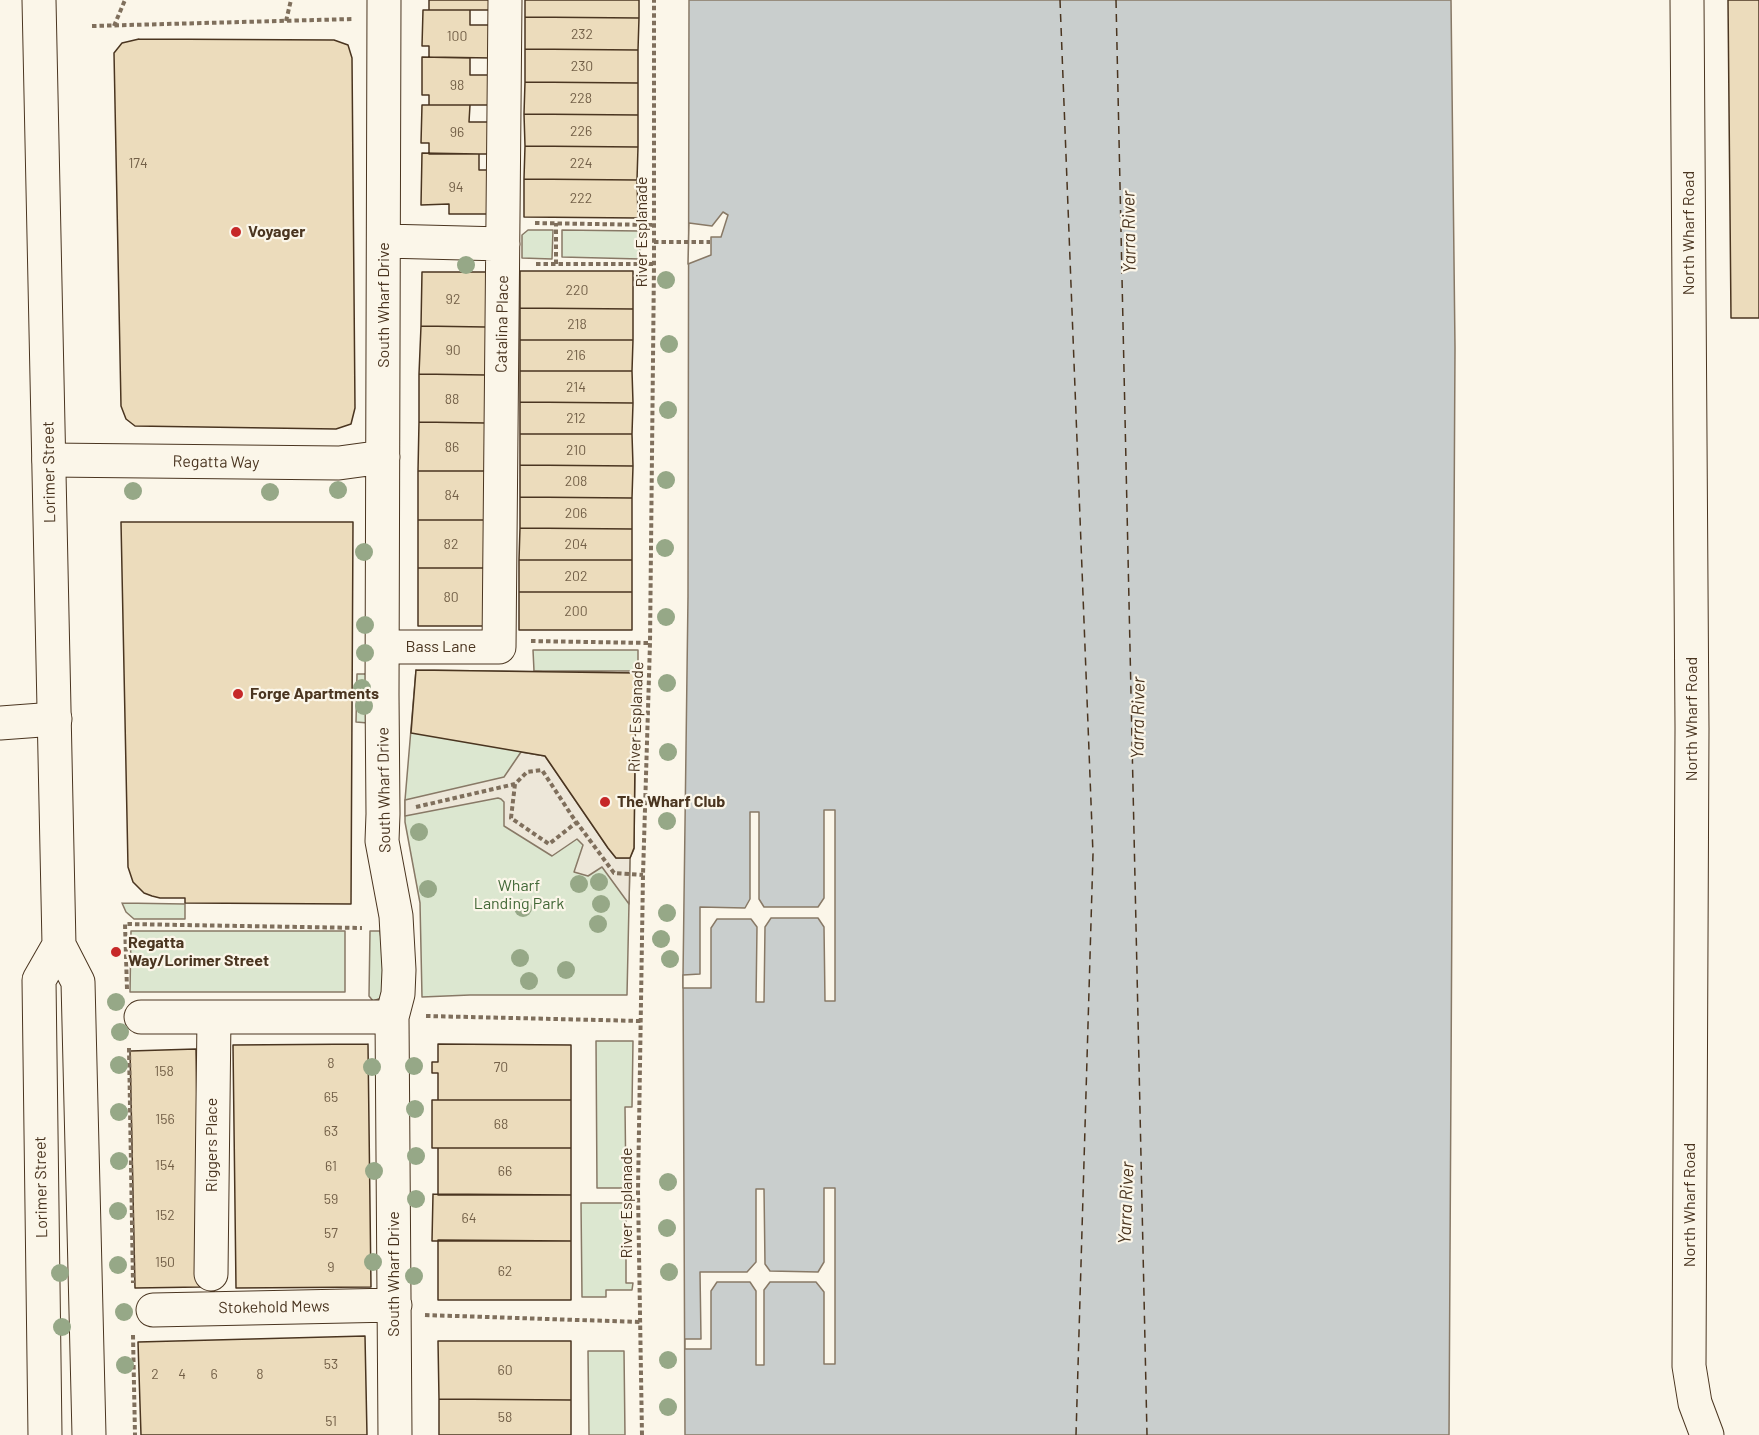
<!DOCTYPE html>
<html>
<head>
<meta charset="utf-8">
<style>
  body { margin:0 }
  canvas { display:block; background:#fbf6e9 }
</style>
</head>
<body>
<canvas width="1759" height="1435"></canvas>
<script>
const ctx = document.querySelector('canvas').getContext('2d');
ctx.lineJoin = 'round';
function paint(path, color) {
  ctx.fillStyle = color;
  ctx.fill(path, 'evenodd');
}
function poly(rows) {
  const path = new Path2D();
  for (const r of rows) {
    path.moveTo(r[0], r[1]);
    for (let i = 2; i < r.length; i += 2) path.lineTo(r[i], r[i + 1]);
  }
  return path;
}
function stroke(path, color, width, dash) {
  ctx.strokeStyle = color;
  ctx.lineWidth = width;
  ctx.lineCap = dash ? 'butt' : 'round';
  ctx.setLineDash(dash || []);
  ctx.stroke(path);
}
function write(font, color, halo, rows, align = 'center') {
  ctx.font = font + ' Barlow,sans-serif';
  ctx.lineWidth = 4.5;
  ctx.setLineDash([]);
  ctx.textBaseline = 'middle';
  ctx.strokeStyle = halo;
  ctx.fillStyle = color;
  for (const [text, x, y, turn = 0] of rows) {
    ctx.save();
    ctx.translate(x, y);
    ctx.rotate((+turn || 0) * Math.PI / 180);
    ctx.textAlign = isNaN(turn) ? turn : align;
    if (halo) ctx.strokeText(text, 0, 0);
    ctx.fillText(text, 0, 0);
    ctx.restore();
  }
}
const green = poly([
  [528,230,553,230,552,259,522,258,522,235,528,230],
  [562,230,640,231,640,259,562,257,562,230],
  [533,650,638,650,638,671,534,671,533,650],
  [416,670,636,673,634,849,630,858,627,995,470,995,422,997,420,903,405,822,405,800,416,670],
  [357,674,369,674,368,723,356,722,357,674],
  [122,903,185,904,185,919,134,919,126,912,122,903],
  [131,931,345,931,345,992,130,992,131,931],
  [370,931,380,931,382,946,384,997,373,1001,369,996,370,931],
  [596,1041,633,1041,632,1107,625,1107,626,1188,597,1188,596,1041],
  [581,1203,626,1203,626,1283,633,1283,632,1290,606,1290,606,1297,582,1297,581,1203],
  [588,1351,624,1351,625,1435,589,1435,588,1351]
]);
paint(green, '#dce7d0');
stroke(green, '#887966', 1.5);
const parking = poly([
  [521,752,545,756,608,848,616,858,630,858,629,904,602,867,588,876,574,872,583,845,577,839,552,856,504,826,504,802,501,799,498,798,405,816,405,800,504,777,521,752]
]);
paint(parking, '#ede7d9');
stroke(parking, '#887966', 1.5);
const water = poly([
  [689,0,1451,0,1455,348,1449,1435,685,1435,683,975,688,597,689,0]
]);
paint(water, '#c9cecd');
stroke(water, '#887966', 1.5);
const pier = poly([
  [723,212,728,215,721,237,711,237,711,255,688,264,689,223,712,226,723,212],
  [824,810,835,810,835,1001,825,1001,824,927,818,918,771,918,765,927,764,1002,756,1002,757,927,751,919,717,919,711,928,711,988,683,988,683,975,700,974,700,907,745,908,750,899,750,812,759,812,759,899,764,907,818,907,824,898,824,810],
  [824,1188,835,1188,835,1364,824,1364,824,1292,816,1282,770,1282,764,1290,764,1365,756,1365,756,1291,750,1282,717,1282,711,1291,711,1349,685,1349,685,1339,701,1339,700,1272,747,1272,756,1262,756,1189,764,1189,765,1264,770,1271,818,1272,824,1262,824,1188]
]);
paint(pier, '#fbf6e9');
stroke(pier, '#887966', 1.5);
stroke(poly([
  [1060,0,1093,854,1076,1435],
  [1116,0,1147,1435]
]), '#4a3520', 1.5, [8, 6]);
const building = poly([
  [429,0,492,0,492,10,429,10,429,0],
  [525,0,639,0,639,18,525,17,525,0],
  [1728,0,1759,0,1759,318,1731,318,1728,0],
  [423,10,470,10,470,25,492,25,492,58,429,57,429,46,422,46,423,10],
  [525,17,639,18,638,50,525,49,525,17],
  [139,39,334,40,348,45,352,58,355,408,351,424,336,429,135,426,126,419,121,406,114,53,122,43,139,39],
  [525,49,638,50,638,83,525,82,525,49],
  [422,57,470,58,470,75,492,75,492,105,429,105,429,95,422,95,422,57],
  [525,82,638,83,638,115,524,114,525,82],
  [422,105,470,105,469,122,492,122,492,154,429,154,429,143,421,143,422,105],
  [524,114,638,115,638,147,525,146,524,114],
  [525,146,638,147,637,180,524,179,525,146],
  [422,153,479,154,479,170,491,170,491,214,449,214,449,204,421,205,422,153],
  [524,179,637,180,638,218,524,217,524,179],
  [520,271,633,271,633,309,520,308,520,271],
  [422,272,486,272,486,327,421,326,422,272],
  [520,308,633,309,633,340,520,340,520,308],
  [421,326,486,327,486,375,419,374,421,326],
  [520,340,633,340,632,371,520,371,520,340],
  [520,371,632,371,633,403,520,402,520,371],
  [419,374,486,375,486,423,419,422,419,374],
  [520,402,633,403,632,434,520,434,520,402],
  [419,422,486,423,485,471,418,471,419,422],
  [520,434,632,434,633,466,520,465,520,434],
  [520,465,633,466,632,498,520,497,520,465],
  [418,471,485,471,485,520,418,520,418,471],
  [520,497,632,498,632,529,520,528,520,497],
  [418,520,485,520,485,568,418,568,418,520],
  [121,522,353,522,351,904,185,903,185,898,160,898,152,896,144,893,133,882,128,867,121,522],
  [520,528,632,529,632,560,519,560,520,528],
  [519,560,632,560,632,592,519,592,519,560],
  [418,568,485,568,484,626,418,626,418,568],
  [519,592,632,592,632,630,519,630,519,592],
  [416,670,636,673,634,848,630,858,616,858,608,848,545,756,411,733,416,670],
  [368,1044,371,1287,236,1288,233,1045,368,1044],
  [438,1044,571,1045,571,1100,438,1100,438,1073,432,1073,432,1062,438,1062,438,1044],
  [196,1049,200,1287,135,1288,130,1051,196,1049],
  [432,1100,571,1100,571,1148,432,1148,432,1100],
  [438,1148,571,1148,571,1195,438,1195,438,1148],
  [433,1194,571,1195,571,1241,432,1241,433,1194],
  [438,1240,571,1241,571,1300,438,1300,438,1240],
  [365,1336,367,1435,141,1435,138,1342,365,1336],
  [438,1341,571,1341,571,1400,439,1399,438,1341],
  [439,1399,571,1400,571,1435,439,1435,439,1399]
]);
paint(building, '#ecdcbc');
stroke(building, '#4a3520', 1.5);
const minor = poly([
  [384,0,382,694,383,814,382,841,396,916,399,970,398,994,392,1017,395,1435],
  [1687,0,1692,728,1689,1366,1695,1403,1707,1435],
  [384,241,503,244],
  [49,460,339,463,383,457],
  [383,647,499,647,505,0],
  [0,723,55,719],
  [141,1017,392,1017],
  [211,1274,214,1017],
  [153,1310,395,1305]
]);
const major = poly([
  [39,0,59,945,78,982,89,1435],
  [45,1435,39,980,59,945]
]);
stroke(minor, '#4a3520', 35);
stroke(major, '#4a3520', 35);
stroke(poly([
  [286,21,291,0],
  [92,26,353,19],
  [114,26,125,0],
  [535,223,654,225],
  [654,242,710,242],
  [536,264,654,264],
  [556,264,556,223],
  [531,641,650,643],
  [515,784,511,818,549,844,577,822],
  [416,807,515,784,527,772,542,770,572,816,614,873,643,875],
  [127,989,125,924,362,928],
  [426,1016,641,1021],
  [129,1048,133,1283],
  [425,1315,640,1322],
  [133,1335,135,1435],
  [642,1435,638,1192,643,875,650,643,654,264,654,0]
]), '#7f6f5c', 4, [4.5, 3]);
stroke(minor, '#fbf6e9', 33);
stroke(major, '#fbf6e9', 33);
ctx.fillStyle = '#96a887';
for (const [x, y] of [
  [466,265],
  [666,280],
  [669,344],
  [668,410],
  [666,480],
  [338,490],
  [133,491],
  [270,492],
  [665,548],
  [364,552],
  [666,617],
  [365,625],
  [365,653],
  [667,683],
  [362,688],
  [364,706],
  [668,752],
  [667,821],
  [419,832],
  [599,882],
  [579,884],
  [428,889],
  [601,904],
  [523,908],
  [667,913],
  [598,924],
  [661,939],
  [520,958],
  [670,959],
  [566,970],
  [529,981],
  [116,1002],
  [120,1032],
  [119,1065],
  [414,1066],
  [372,1067],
  [415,1109],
  [119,1112],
  [416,1156],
  [119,1161],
  [374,1171],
  [668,1182],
  [416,1199],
  [118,1211],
  [667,1228],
  [373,1262],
  [118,1265],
  [669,1272],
  [60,1273],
  [414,1276],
  [124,1312],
  [62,1327],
  [668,1360],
  [125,1365],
  [668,1407]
]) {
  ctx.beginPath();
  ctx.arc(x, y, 9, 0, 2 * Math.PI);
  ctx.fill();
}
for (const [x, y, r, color] of [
  [236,232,6,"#c62828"],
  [238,694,6,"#c62828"],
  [605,802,6,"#c62828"],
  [116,952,6,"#c62828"]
]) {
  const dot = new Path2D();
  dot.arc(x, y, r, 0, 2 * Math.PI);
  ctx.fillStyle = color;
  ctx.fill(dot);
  stroke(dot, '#fbf6e9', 2);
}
write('14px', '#725f47', null, [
  ["232",582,34],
  ["100",457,36],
  ["230",582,66],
  ["98",457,85],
  ["228",581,98],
  ["226",581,131],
  ["96",457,132],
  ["174",138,163],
  ["224",581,163],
  ["94",456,187],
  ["222",581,198],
  ["220",577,290],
  ["92",453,299],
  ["218",577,324],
  ["90",453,350],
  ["216",576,355],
  ["214",576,387],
  ["88",452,399],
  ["212",576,418],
  ["86",452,447],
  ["210",576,450],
  ["208",576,481],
  ["84",452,495],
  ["206",576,513],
  ["82",451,544],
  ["204",576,544],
  ["202",576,576],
  ["80",451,597],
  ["200",576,611],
  ["8",331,1063],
  ["70",501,1067],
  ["158",164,1071],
  ["65",331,1097],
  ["156",165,1119],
  ["68",501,1124],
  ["63",331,1131],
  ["154",165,1165],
  ["61",331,1166],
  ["66",505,1171],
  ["59",331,1199],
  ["152",165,1215],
  ["64",469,1218],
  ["57",331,1233],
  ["150",165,1262],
  ["9",331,1267],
  ["62",505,1271],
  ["53",331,1364],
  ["60",505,1370],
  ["2",155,1374],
  ["4",182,1374],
  ["6",214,1374],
  ["8",260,1374],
  ["58",505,1417],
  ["51",331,1421]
]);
write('bold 16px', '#4a3520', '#fbf6e9', [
  ["Voyager",248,232],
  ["Forge Apartments",250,694],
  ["The Wharf Club",617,802],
  ["Regatta",128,943],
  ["Way/Lorimer Street",128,961]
], 'left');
write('16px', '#4a3520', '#fbf6e9', [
  ["River Esplanade",642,232,-90],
  ["North Wharf Road",1689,233,-90],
  ["South Wharf Drive",384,305,-90],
  ["Catalina Place",502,324,-89],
  ["Regatta Way",216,462,1],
  ["Lorimer Street",49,472,-91],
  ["Bass Lane",441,647],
  ["River Esplanade",636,717,-88],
  ["North Wharf Road",1692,719,-90],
  ["South Wharf Drive",384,790,-91],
  ["Riggers Place",212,1145,-90],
  ["Lorimer Street",41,1187,-91],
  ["River Esplanade",627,1203,-90],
  ["North Wharf Road",1690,1205,-90],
  ["South Wharf Drive",394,1274,-90],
  ["Stokehold Mews",274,1307,-1]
]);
write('16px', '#436837', '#fbf6e9', [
  ["Wharf",519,886],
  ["Landing Park",519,904]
]);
write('italic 18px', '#4a3520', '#fbf6e9', [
  ["Yarra River",1129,232,-91],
  ["Yarra River",1138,718,-89],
  ["Yarra River",1126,1203,-88]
]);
</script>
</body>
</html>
